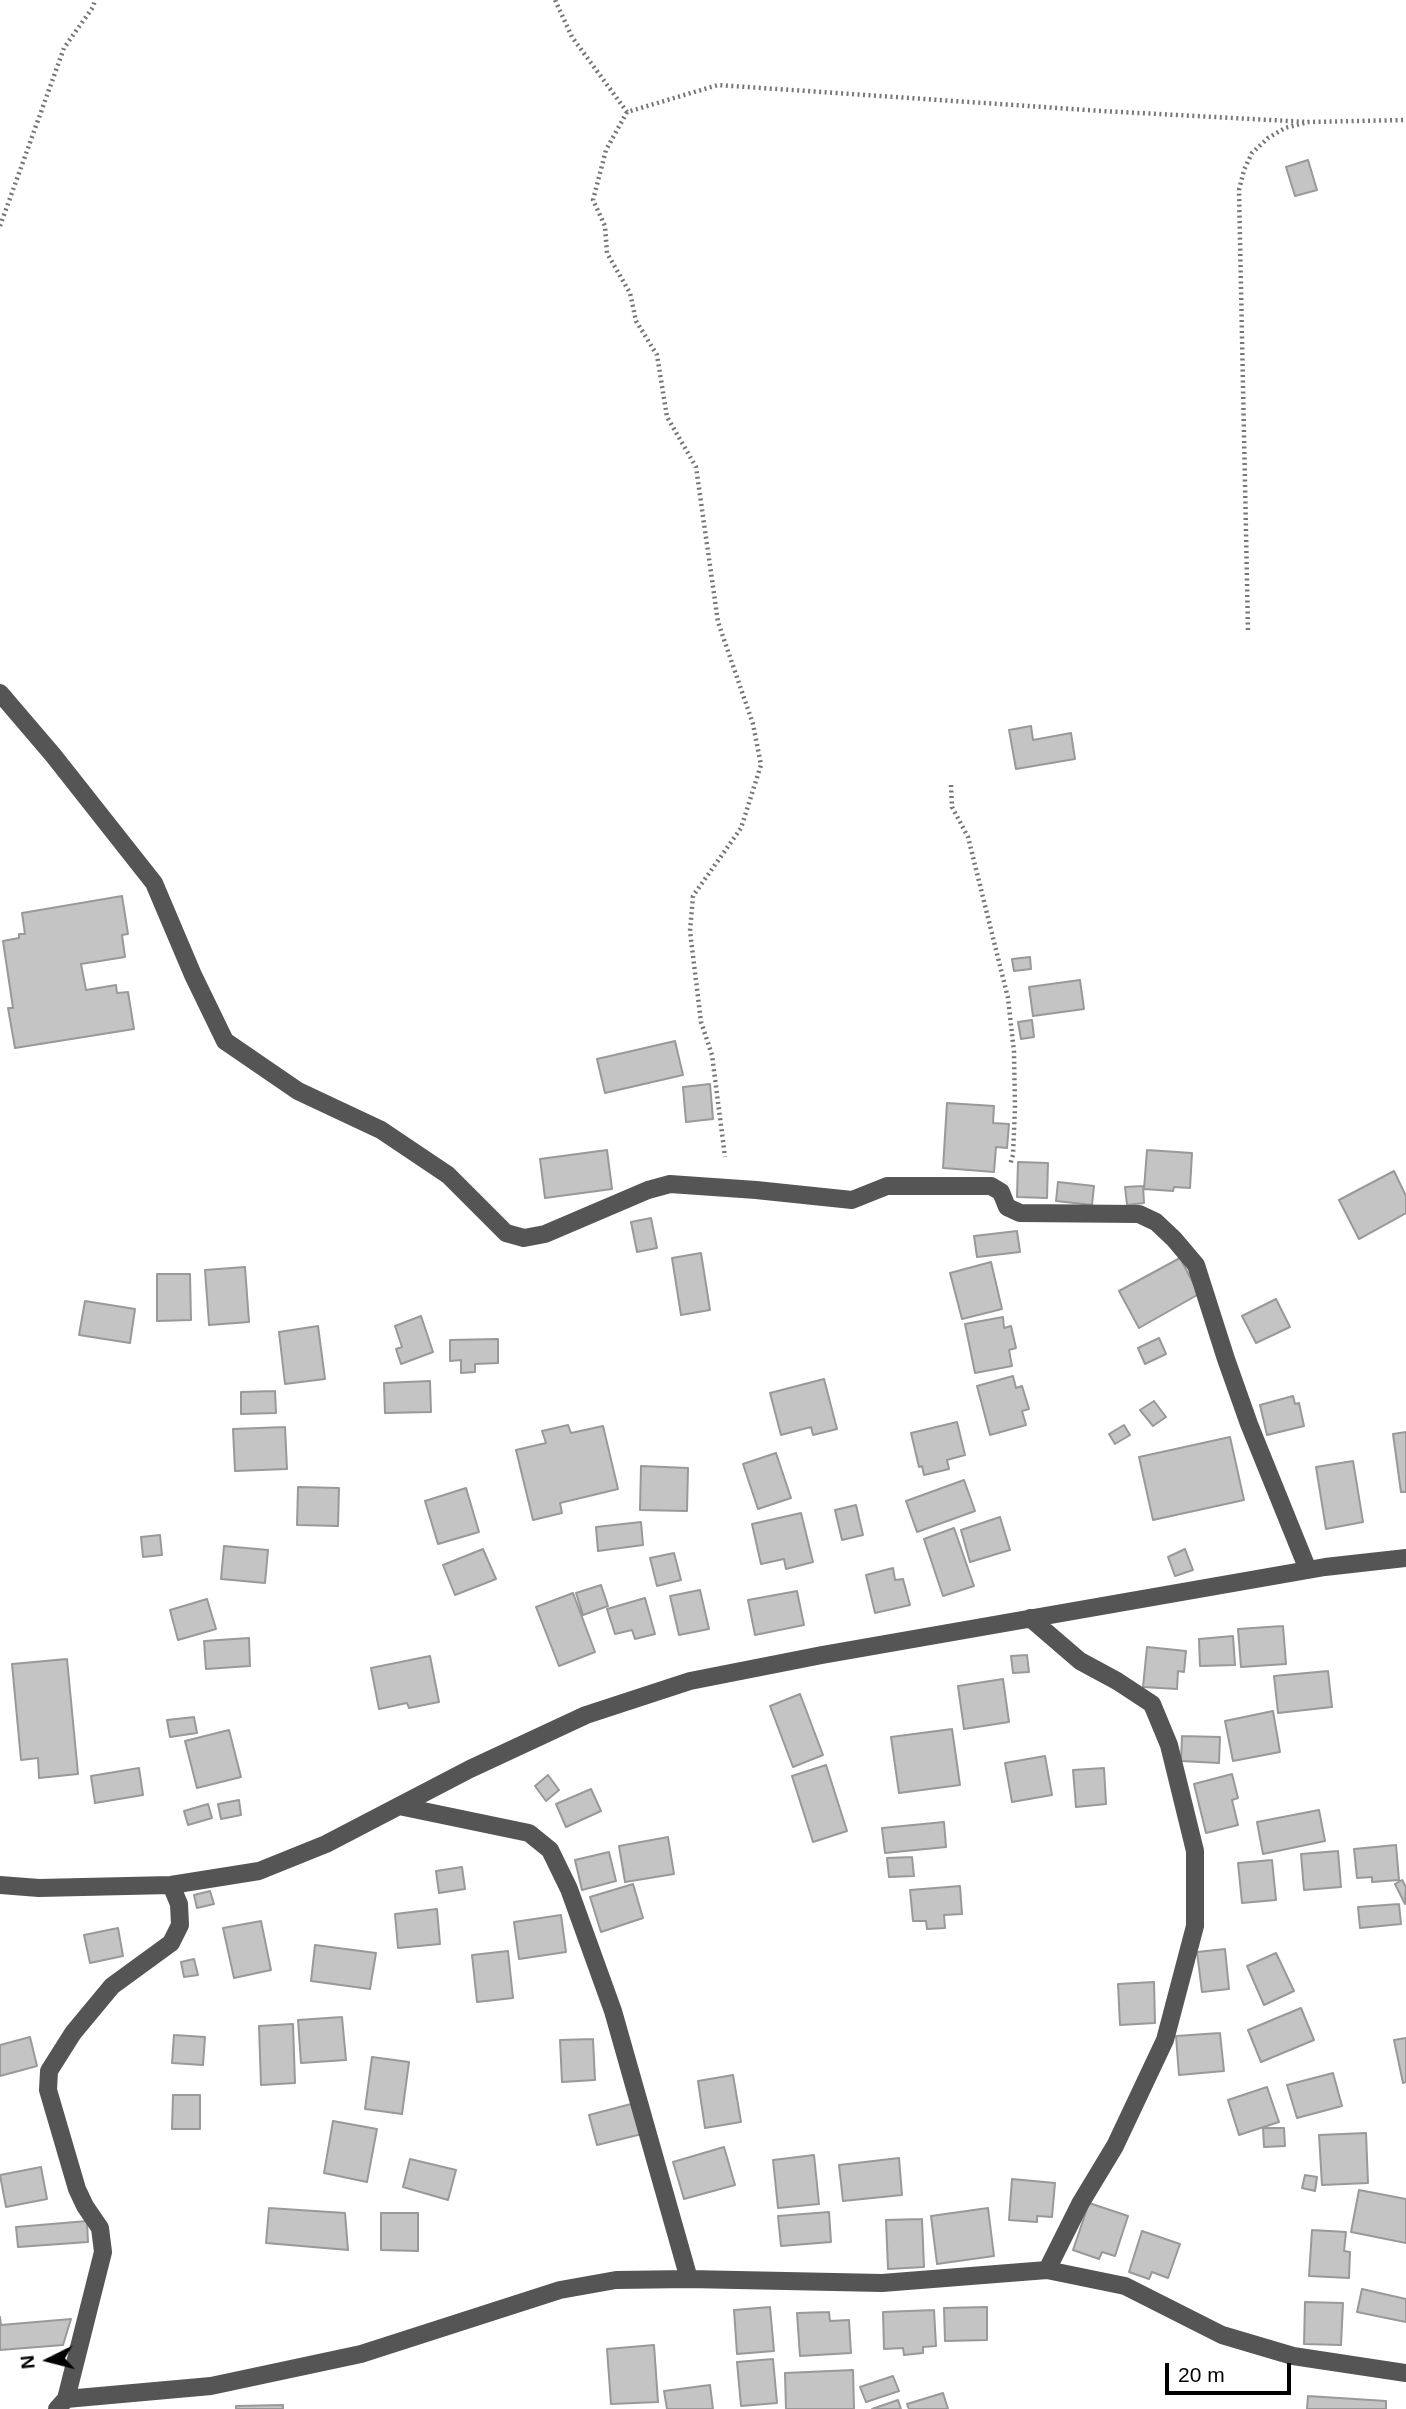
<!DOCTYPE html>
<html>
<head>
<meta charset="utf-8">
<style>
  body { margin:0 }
  #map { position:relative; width:1406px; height:2409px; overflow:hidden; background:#fff; font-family:Helvetica,sans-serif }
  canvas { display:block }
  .north { position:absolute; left:14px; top:2325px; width:70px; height:70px; -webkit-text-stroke:5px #fff; paint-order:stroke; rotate:264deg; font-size:19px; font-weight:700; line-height:28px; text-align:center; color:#000 }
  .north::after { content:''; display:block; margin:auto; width:24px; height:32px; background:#000; clip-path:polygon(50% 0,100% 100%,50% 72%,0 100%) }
  .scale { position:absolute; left:1165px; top:2363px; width:126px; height:32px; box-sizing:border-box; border:4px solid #000; border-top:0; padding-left:9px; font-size:21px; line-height:24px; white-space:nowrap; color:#000; -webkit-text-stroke:5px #fff; paint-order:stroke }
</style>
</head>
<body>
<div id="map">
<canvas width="1406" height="2409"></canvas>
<div class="north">N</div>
<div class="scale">20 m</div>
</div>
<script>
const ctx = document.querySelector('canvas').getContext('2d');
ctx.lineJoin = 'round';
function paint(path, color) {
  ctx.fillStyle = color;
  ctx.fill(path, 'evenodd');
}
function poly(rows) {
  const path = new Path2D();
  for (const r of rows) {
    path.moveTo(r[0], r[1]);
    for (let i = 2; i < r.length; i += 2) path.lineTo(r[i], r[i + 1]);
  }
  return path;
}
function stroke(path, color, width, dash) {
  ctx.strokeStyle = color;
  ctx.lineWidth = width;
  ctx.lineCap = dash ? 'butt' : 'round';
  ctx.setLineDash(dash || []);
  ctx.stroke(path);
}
const building = poly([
  [1308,160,1317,190,1295,196,1286,167,1308,160],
  [1031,726,1033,740,1071,733,1075,759,1016,769,1009,730,1031,726],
  [122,896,128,934,122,935,125,957,81,964,86,990,116,985,117,993,128,992,134,1029,15,1048,8,1008,13,1008,3,941,19,938,19,934,25,934,22,913,122,896],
  [1030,957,1031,969,1014,971,1012,959,1030,957],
  [1080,980,1084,1009,1033,1016,1029,987,1080,980],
  [1032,1020,1034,1037,1021,1039,1018,1022,1032,1020],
  [675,1041,683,1075,605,1093,597,1059,675,1041],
  [710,1084,713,1119,686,1122,683,1087,710,1084],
  [947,1103,994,1106,993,1123,1009,1124,1007,1148,996,1147,994,1172,943,1168,947,1103],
  [607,1150,612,1189,545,1198,540,1159,607,1150],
  [1147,1150,1192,1153,1190,1188,1174,1187,1173,1191,1144,1189,1147,1150],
  [1018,1162,1048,1163,1047,1198,1017,1197,1018,1162],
  [1394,1171,1406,1196,1406,1213,1359,1239,1339,1200,1394,1171],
  [1058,1182,1094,1186,1092,1205,1056,1201,1058,1182],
  [1143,1186,1144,1203,1127,1205,1125,1187,1143,1186],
  [651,1218,657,1248,637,1252,631,1222,651,1218],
  [1017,1231,1020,1252,977,1257,974,1236,1017,1231],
  [701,1253,710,1310,681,1315,672,1258,701,1253],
  [1180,1258,1199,1294,1139,1328,1119,1291,1180,1258],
  [991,1262,1002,1309,962,1319,950,1273,991,1262],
  [245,1267,249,1322,209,1325,205,1270,245,1267],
  [157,1274,190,1274,191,1320,157,1321,157,1274],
  [1276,1299,1290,1327,1256,1343,1242,1316,1276,1299],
  [85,1301,135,1309,130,1343,79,1335,85,1301],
  [421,1316,433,1352,401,1364,396,1349,402,1347,395,1326,421,1316],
  [1003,1317,1004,1328,1011,1326,1016,1348,1009,1350,1012,1366,975,1373,965,1324,1003,1317],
  [318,1326,325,1379,285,1384,279,1332,318,1326],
  [1159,1338,1166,1354,1145,1364,1138,1348,1159,1338],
  [498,1339,498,1363,475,1364,475,1372,461,1373,461,1360,450,1361,450,1340,498,1339],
  [1013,1376,1016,1388,1022,1386,1029,1409,1022,1411,1026,1425,990,1435,977,1386,1013,1376],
  [824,1379,837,1429,813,1435,811,1427,781,1435,770,1393,824,1379],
  [430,1381,431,1412,385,1413,384,1383,430,1381],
  [275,1391,276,1413,241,1414,241,1392,275,1391],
  [1293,1396,1295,1404,1299,1403,1304,1426,1267,1435,1260,1405,1293,1396],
  [1154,1401,1166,1417,1153,1426,1140,1410,1154,1401],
  [957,1422,965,1455,947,1460,949,1469,924,1475,922,1466,919,1467,911,1433,957,1422],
  [568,1425,571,1433,603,1426,618,1489,560,1503,562,1513,533,1520,516,1450,546,1443,542,1431,568,1425],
  [1124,1425,1130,1435,1115,1444,1109,1434,1124,1425],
  [285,1427,287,1469,235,1471,233,1429,285,1427],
  [1406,1432,1406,1492,1401,1492,1393,1434,1406,1432],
  [1230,1437,1244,1500,1153,1520,1139,1457,1230,1437],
  [776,1453,791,1498,758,1509,743,1464,776,1453],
  [1353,1461,1363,1522,1326,1529,1316,1467,1353,1461],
  [641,1466,688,1468,687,1511,640,1510,641,1466],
  [964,1480,975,1511,917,1532,906,1501,964,1480],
  [298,1487,339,1488,338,1526,297,1525,298,1487],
  [466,1488,479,1532,438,1544,425,1501,466,1488],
  [856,1505,863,1535,842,1540,835,1510,856,1505],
  [801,1513,813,1562,786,1569,784,1559,761,1564,752,1524,801,1513],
  [1000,1517,1010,1550,970,1562,961,1530,1000,1517],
  [641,1522,643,1545,598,1551,596,1527,641,1522],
  [954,1528,974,1586,943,1596,924,1539,954,1528],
  [160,1535,162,1555,143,1557,141,1537,160,1535],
  [224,1546,268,1550,265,1583,221,1579,224,1546],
  [483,1549,496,1579,455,1595,443,1565,483,1549],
  [1185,1549,1193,1570,1175,1576,1168,1557,1185,1549],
  [674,1553,681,1580,657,1586,650,1558,674,1553],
  [893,1568,895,1580,903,1579,910,1605,875,1613,866,1575,893,1568],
  [601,1585,608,1606,583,1615,576,1593,601,1585],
  [700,1590,709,1629,679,1635,670,1596,700,1590],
  [797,1591,804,1625,755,1635,748,1600,797,1591],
  [573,1593,595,1652,559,1666,536,1607,573,1593],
  [645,1598,655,1634,635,1639,632,1630,615,1634,607,1609,645,1598],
  [207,1599,216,1629,178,1640,170,1610,207,1599],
  [1283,1626,1286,1664,1241,1667,1238,1629,1283,1626],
  [1233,1636,1235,1665,1200,1666,1199,1639,1233,1636],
  [249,1638,250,1666,206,1669,204,1641,249,1638],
  [1147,1647,1186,1651,1184,1672,1178,1671,1177,1689,1143,1687,1147,1647],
  [1027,1655,1029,1672,1013,1673,1011,1656,1027,1655],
  [430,1656,439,1702,409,1708,407,1703,379,1709,371,1668,430,1656],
  [67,1659,78,1774,39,1778,38,1758,21,1760,12,1664,67,1659],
  [1328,1671,1332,1707,1278,1713,1274,1676,1328,1671],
  [1003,1679,1009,1722,964,1729,958,1686,1003,1679],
  [800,1694,823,1755,793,1767,770,1706,800,1694],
  [1273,1711,1280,1752,1233,1761,1225,1721,1273,1711],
  [194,1717,197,1733,170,1737,167,1720,194,1717],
  [952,1729,960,1785,899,1793,891,1737,952,1729],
  [229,1730,241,1777,197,1788,185,1741,229,1730],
  [1182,1736,1220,1737,1219,1763,1181,1761,1182,1736],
  [1045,1756,1052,1795,1012,1802,1005,1763,1045,1756],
  [826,1765,847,1831,813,1842,792,1776,826,1765],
  [139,1768,143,1795,95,1803,91,1776,139,1768],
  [1104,1768,1106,1804,1076,1807,1073,1770,1104,1768],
  [1232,1774,1238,1798,1232,1800,1238,1825,1206,1833,1194,1784,1232,1774],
  [548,1775,559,1790,546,1801,535,1786,548,1775],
  [591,1789,601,1811,566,1827,556,1804,591,1789],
  [239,1800,241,1815,221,1819,218,1804,239,1800],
  [208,1804,212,1818,188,1825,184,1811,208,1804],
  [1319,1810,1325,1841,1263,1854,1257,1822,1319,1810],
  [944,1822,946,1847,885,1853,882,1828,944,1822],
  [668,1837,674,1874,625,1882,619,1846,668,1837],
  [1396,1845,1399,1880,1372,1882,1372,1877,1357,1878,1354,1849,1396,1845],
  [1338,1851,1341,1887,1304,1890,1301,1854,1338,1851],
  [609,1852,616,1881,582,1890,575,1860,609,1852],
  [912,1857,914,1876,889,1877,887,1858,912,1857],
  [1272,1860,1276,1900,1242,1903,1238,1863,1272,1860],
  [462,1867,465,1889,439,1893,436,1871,462,1867],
  [1402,1880,1406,1887,1405,1904,1395,1884,1402,1880],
  [633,1884,643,1918,601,1932,590,1897,633,1884],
  [960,1886,962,1914,944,1915,945,1928,927,1929,926,1921,913,1921,910,1890,960,1886],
  [210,1891,214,1904,197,1908,194,1895,210,1891],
  [1399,1904,1401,1924,1360,1928,1358,1907,1399,1904],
  [437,1909,440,1944,398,1948,395,1914,437,1909],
  [561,1915,566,1952,519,1959,514,1922,561,1915],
  [261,1921,271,1970,234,1978,223,1928,261,1921],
  [118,1928,123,1956,90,1963,84,1935,118,1928],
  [315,1945,376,1953,370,1989,311,1981,315,1945],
  [1225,1949,1229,1989,1202,1992,1197,1952,1225,1949],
  [508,1951,513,1998,477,2002,472,1955,508,1951],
  [1276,1953,1294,1991,1264,2005,1247,1966,1276,1953],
  [194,1959,198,1975,184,1977,181,1962,194,1959],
  [1154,1982,1155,2023,1120,2025,1118,1984,1154,1982],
  [1301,2008,1314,2040,1261,2062,1248,2030,1301,2008],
  [342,2017,346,2060,301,2063,298,2020,342,2017],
  [293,2024,295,2083,261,2085,259,2026,293,2024],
  [1220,2033,1224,2071,1179,2075,1176,2036,1220,2033],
  [174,2035,205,2037,203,2065,172,2063,174,2035],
  [30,2037,37,2066,0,2076,0,2045,30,2037],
  [1406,2038,1406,2082,1403,2083,1394,2040,1406,2038],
  [593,2039,595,2080,562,2082,560,2040,593,2039],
  [372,2057,409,2062,402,2114,365,2109,372,2057],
  [1333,2073,1342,2106,1297,2118,1287,2085,1333,2073],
  [733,2075,741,2122,705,2128,698,2081,733,2075],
  [1267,2087,1279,2122,1239,2135,1228,2100,1267,2087],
  [173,2095,200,2095,200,2129,172,2129,173,2095],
  [635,2103,642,2134,597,2145,589,2115,635,2103],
  [333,2121,377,2129,367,2182,324,2173,333,2121],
  [1263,2128,1284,2128,1285,2146,1264,2147,1263,2128],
  [1366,2133,1368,2183,1322,2185,1319,2135,1366,2133],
  [724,2147,735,2185,684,2199,673,2162,724,2147],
  [814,2155,819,2204,778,2208,773,2160,814,2155],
  [899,2158,902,2195,843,2201,839,2165,899,2158],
  [410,2159,456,2170,448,2200,403,2187,410,2159],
  [41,2167,47,2199,6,2207,0,2175,41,2167],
  [1305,2175,1317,2177,1315,2191,1302,2188,1305,2175],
  [1012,2179,1055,2183,1052,2217,1037,2216,1037,2222,1009,2220,1012,2179],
  [1359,2190,1406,2199,1406,2243,1351,2232,1359,2190],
  [1089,2203,1128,2216,1115,2256,1102,2252,1099,2259,1073,2250,1089,2203],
  [269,2208,345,2213,348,2250,266,2243,269,2208],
  [988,2208,994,2256,937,2264,931,2216,988,2208],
  [829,2212,831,2242,781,2246,778,2216,829,2212],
  [381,2213,418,2213,418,2251,381,2250,381,2213],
  [922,2219,924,2267,888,2269,886,2220,922,2219],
  [87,2221,88,2242,18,2247,16,2227,87,2221],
  [1312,2230,1346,2232,1344,2251,1350,2252,1349,2278,1309,2276,1312,2230],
  [1142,2231,1180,2244,1168,2278,1152,2272,1149,2279,1129,2272,1142,2231],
  [1362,2289,1406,2299,1406,2322,1357,2312,1362,2289],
  [1305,2302,1343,2303,1341,2345,1304,2344,1305,2302],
  [770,2307,774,2351,737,2354,734,2310,770,2307],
  [987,2307,987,2340,945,2341,944,2308,987,2307],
  [934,2310,936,2346,923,2347,923,2353,904,2355,903,2348,884,2349,883,2312,934,2310],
  [829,2312,830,2321,849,2320,851,2353,800,2356,797,2313,829,2312],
  [0,2317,1,2325,71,2319,63,2345,0,2350,0,2317],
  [654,2345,658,2402,611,2404,607,2349,654,2345],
  [773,2359,777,2403,741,2406,737,2362,773,2359],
  [853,2370,854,2409,786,2409,785,2373,853,2370],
  [893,2376,899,2391,866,2402,860,2387,893,2376],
  [710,2385,713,2409,667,2409,664,2391,710,2385],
  [943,2393,948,2409,909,2409,907,2404,943,2393],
  [1308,2396,1386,2401,1386,2409,1307,2409,1308,2396],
  [898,2400,901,2409,872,2409,898,2400],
  [283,2405,283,2409,236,2409,236,2406,283,2405]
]);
paint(building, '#c4c4c4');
stroke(building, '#999', 2);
stroke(poly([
  [555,0,572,37,627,112,718,85,1102,111,1308,122],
  [627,112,606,150,593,200,605,226,607,253,630,293,636,321,657,355,667,417,696,467,718,622,753,724,761,765,741,828,693,896,690,931,701,1022,712,1055,725,1157],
  [0,226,64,48,93,7,95,0],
  [1248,630,1239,190,1244,170,1252,153,1268,138,1285,128,1308,122,1406,120],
  [951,785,952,807,968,837,1008,998,1014,1052,1015,1107,1013,1155,1010,1165]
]), '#777', 4.5, [2, 3.5]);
stroke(poly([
  [0,693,53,755,154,883,193,975,225,1041,298,1091,381,1130,448,1175,506,1233,524,1238,545,1234,648,1190,670,1184,756,1190,852,1200,887,1186,991,1186,1001,1192,1007,1207,1020,1213,1139,1214,1156,1222,1174,1239,1196,1265,1226,1359,1249,1424,1308,1570],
  [1030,1618,1080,1661,1117,1681,1152,1704,1169,1745,1195,1851,1195,1926,1165,2040,1115,2146,1080,2204,1047,2270],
  [399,1806,529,1833,550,1850,569,1889,613,2011,689,2279],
  [0,1885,39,1888,171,1885,259,1871,326,1844,470,1769,586,1715,690,1681,822,1655,1325,1567,1406,1558],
  [66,2399,103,2252,100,2228,85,2206,77,2189,48,2090,49,2071,73,2033,112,1986,171,1943,180,1925,179,1904,171,1885],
  [57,2409,66,2399,211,2386,361,2354,560,2290,616,2280,689,2279,882,2283,1047,2270,1125,2286,1222,2335,1293,2356,1406,2373]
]), '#555', 18);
</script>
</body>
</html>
